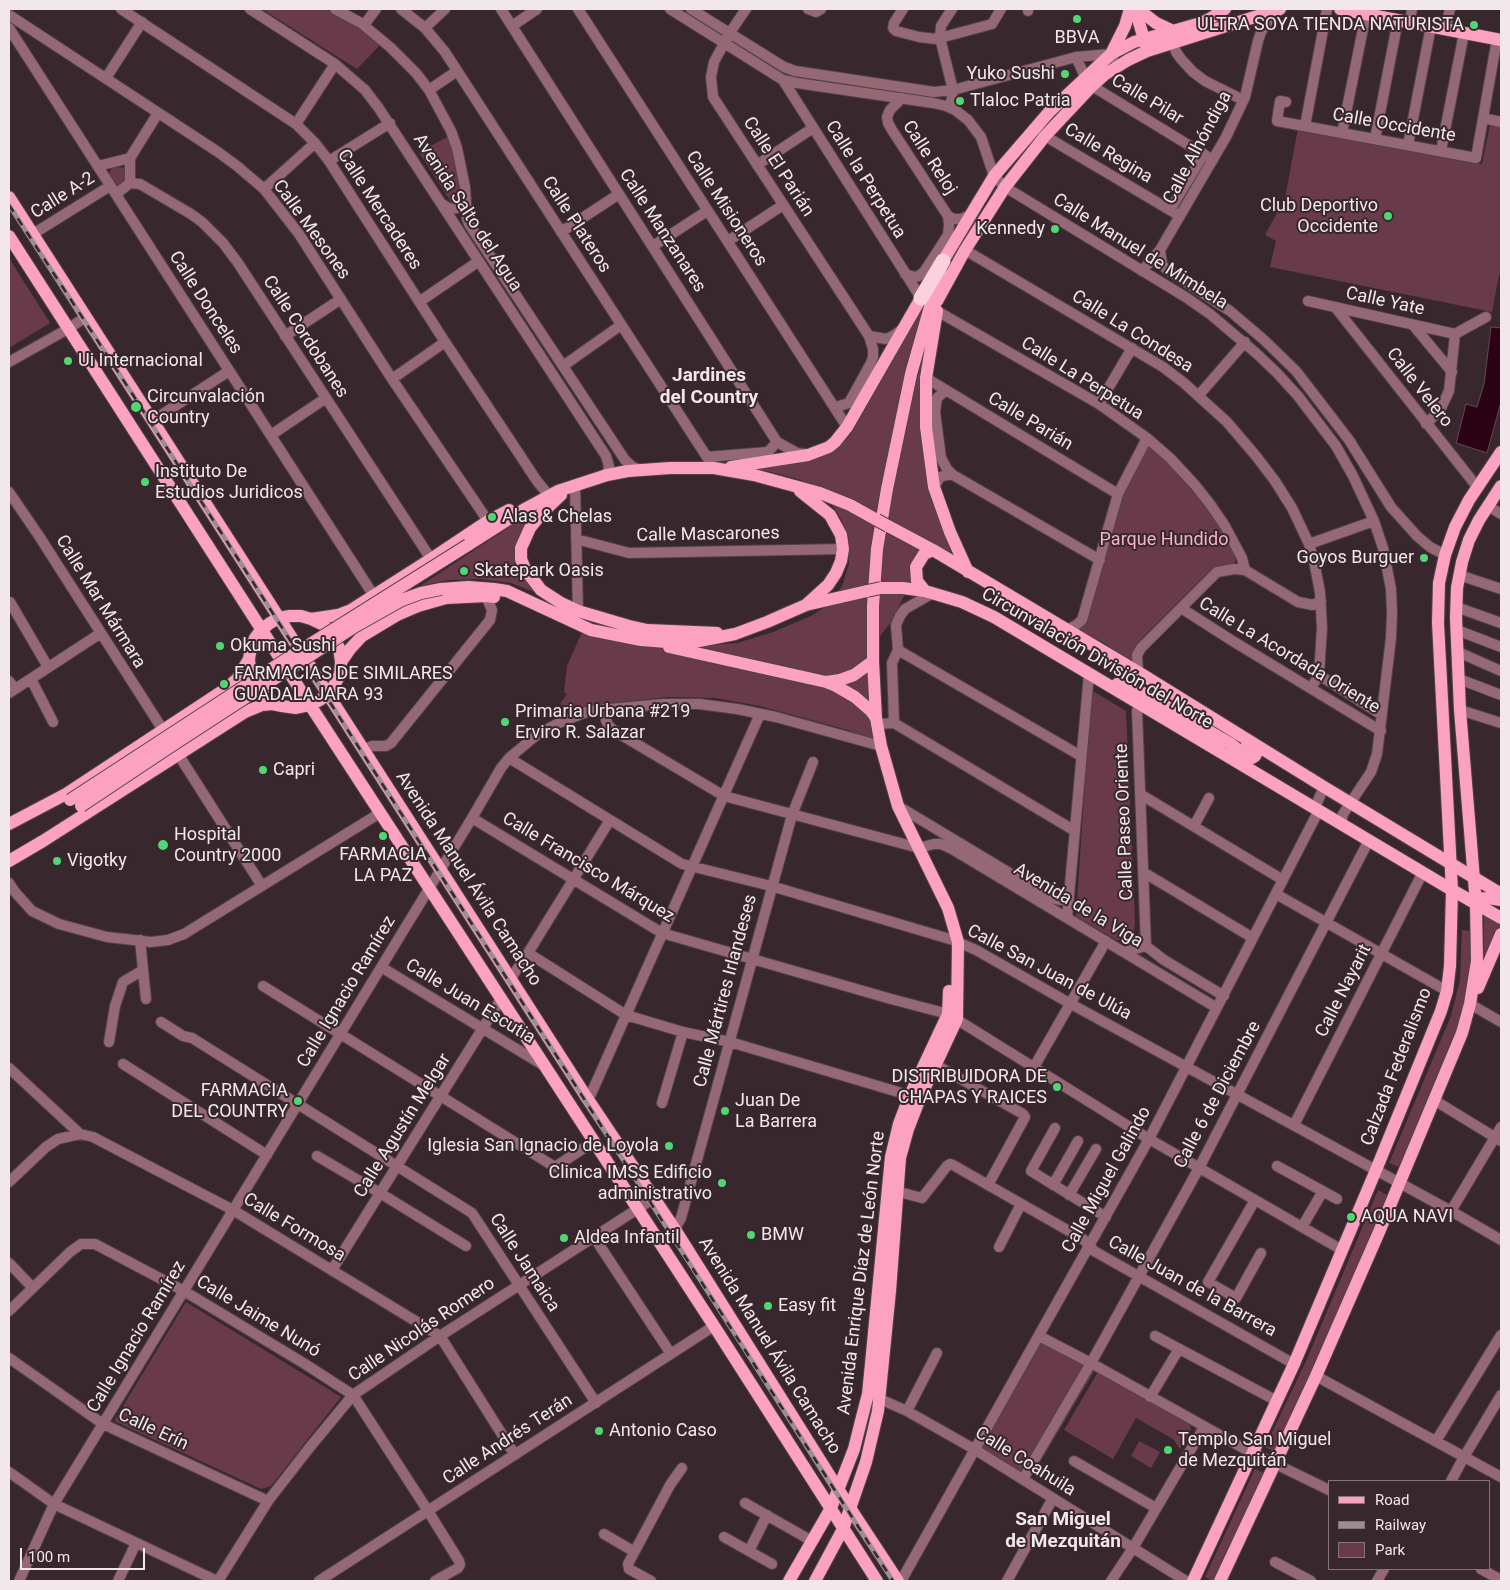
<!DOCTYPE html>
<html>
<head>
<meta charset="utf-8">
<style>
  body { margin:0 }
  #map { position:relative; width:1510px; height:1590px; overflow:hidden; background:#38282d; font-family:Roboto,sans-serif }
  canvas { display:block }
  .frame { position:absolute; inset:0; border:10px solid #f2e7ea; pointer-events:none }
  .legend { position:absolute; left:1328px; top:1480px; width:162px; height:90px; box-sizing:border-box; background:#38282d; border:1px solid #827479; margin:0; padding:6px 9px; list-style:none; font-size:15px; color:#f2e7ea }
  .legend li { display:flex; align-items:center; gap:10px; height:25px }
  .legend b { width:25px; border:1px solid #827479 }
  .scale { position:absolute; left:20px; top:1548px; width:125px; height:22px; box-sizing:border-box; border:2px solid #f2e7ea; border-top:0; padding-left:6px; font-size:15px; line-height:18px; white-space:nowrap; color:#f2e7ea; -webkit-text-stroke:4px #38282d; paint-order:stroke }
</style>
</head>
<body>
<div id="map">
<canvas width="1510" height="1590"></canvas>
<div class="frame"></div>
<ul class="legend">
<li><b style="height:6px;background:#fca2c0"></b>Road</li>
<li><b style="height:6px;background:#9b8e92"></b>Railway</li>
<li><b style="height:14px;background:#693a4a"></b>Park</li>
</ul>
<div class="scale">100 m</div>
</div>
<script>
const ctx = document.querySelector('canvas').getContext('2d');
ctx.lineJoin = 'round';
function paint(path, color) {
  ctx.fillStyle = color;
  ctx.fill(path, 'evenodd');
}
function poly(rows) {
  const path = new Path2D();
  for (const r of rows) {
    path.moveTo(r[0], r[1]);
    for (let i = 2; i < r.length; i += 2) path.lineTo(r[i], r[i + 1]);
  }
  return path;
}
function stroke(path, color, width, dash) {
  ctx.strokeStyle = color;
  ctx.lineWidth = width;
  ctx.lineCap = dash ? 'butt' : 'round';
  ctx.setLineDash(dash || []);
  ctx.stroke(path);
}
function write(font, color, halo, rows, align = 'center') {
  ctx.font = font + ' Roboto,sans-serif';
  ctx.lineWidth = 4;
  ctx.setLineDash([]);
  ctx.textBaseline = 'middle';
  ctx.strokeStyle = halo;
  ctx.fillStyle = color;
  for (const [text, x, y, turn = 0] of rows) {
    ctx.save();
    ctx.translate(x, y);
    ctx.rotate((+turn || 0) * Math.PI / 180);
    ctx.textAlign = isNaN(turn) ? turn : align;
    if (halo) ctx.strokeText(text, 0, 0);
    ctx.fillText(text, 0, 0);
    ctx.restore();
  }
}
paint(poly([
  [262,9,325,9,343,17,380,45,357,69],
  [1490,125,1501,127,1501,273,1499,275,1492,312,1270,267,1276,241,1265,235,1285,198,1298,128,1482,164],
  [449,136,458,165,464,198,453,205,419,152],
  [117,167,125,168,128,181,118,186,109,174,111,169],
  [9,258,50,323,9,348],
  [924,305,926,305,923,417,956,554,937,547,912,580,891,622,870,649,878,744,848,730,760,706,715,698,667,697,589,706,571,712,560,704,567,694,564,692,567,666,583,630,699,646,737,643,773,632,811,616,830,604,842,586,849,564,849,549,842,521,833,506,818,491,801,480,767,471,750,468,799,463,822,457,840,445,850,435,861,417,919,307],
  [1147,444,1171,465,1196,492,1226,535,1237,559,1234,563,1223,566,1206,575,1142,638,1133,651,1132,659,1130,661,1104,643,1087,634,1085,635,1079,631,1086,621,1121,492],
  [538,512,517,548,544,596,511,583,480,579,449,580,420,586,517,522],
  [1091,690,1126,711,1135,922,1134,932,1125,940,1117,940,1076,917],
  [1484,913,1501,923,1501,928,1489,956,1484,954],
  [1462,930,1471,931,1472,957,1470,983,1460,1020,1399,1167,1389,1163,1451,1016,1460,980],
  [1378,1190,1387,1195,1317,1363,1275,1452,1265,1447,1307,1359],
  [186,1302,341,1397,271,1486,261,1489,114,1421],
  [1040,1338,1096,1368,1030,1479,979,1447],
  [1098,1372,1190,1424,1191,1430,1180,1449,1173,1439,1136,1418,1113,1459,1064,1430],
  [1139,1441,1160,1452,1151,1468,1131,1456],
  [1255,1469,1264,1473,1214,1581,1212,1581,1205,1577]
]), '#693a4a');
const water = poly([
  [1491,327,1501,328,1501,402,1487,453,1456,443,1466,404,1477,407,1484,384,1491,327]
]);
paint(water, '#2c0215');
stroke(water, '#674755', 1);
const minor = poly([
  [121,9,296,124,315,143,329,161,445,342,537,481,546,492],
  [250,9,335,64,365,90,378,107,606,456,609,466,607,475],
  [335,9,361,23,390,47,416,73,429,90,451,131,457,148,465,187,467,219,469,224,625,460,633,467,641,470],
  [401,9,425,28,445,52,714,468],
  [501,9,777,442,797,453,805,454],
  [578,9,847,427],
  [670,9,783,80,797,83,933,103,946,106,955,110,968,120,981,137,994,176,1005,187,1187,298,1210,314,1256,353,1277,373,1298,396,1336,446,1353,476,1374,521,1383,548,1391,589,1392,613,1391,638,1377,754,1371,772,1343,814,1341,824],
  [691,9,784,67,795,71,934,92,953,90,1076,57,1111,54,1113,58],
  [746,9,729,34,714,62,711,77,713,97,869,336,873,349,873,357,871,363,849,403,836,407],
  [808,9,816,12,821,9],
  [903,9,894,23,893,28,896,31,919,37,936,39,992,24,1001,9],
  [952,9,941,26,940,38,953,90,951,102,957,111],
  [1028,9,1028,11],
  [9,15,218,152,237,166,264,189,299,234,392,379,488,521],
  [1410,22,1412,9],
  [364,25,376,9],
  [512,26,537,9],
  [9,28,374,596],
  [425,28,445,9],
  [1445,29,1450,9],
  [1172,38,1176,52,1181,59,1193,72,1205,81,1243,100],
  [1076,57,1085,77,1092,86,1213,160],
  [106,78,142,22],
  [783,80,921,298],
  [429,90,457,71],
  [902,98,890,110,887,117,888,123,892,130,948,216,954,219,961,219,970,215],
  [1286,102,1280,101,1277,121,1476,158,1497,39],
  [1483,118,1501,122],
  [296,124,335,64],
  [1305,126,1327,9],
  [1342,133,1366,14],
  [1045,136,1180,216],
  [1375,139,1398,20],
  [1408,145,1431,26],
  [1441,151,1464,33],
  [329,161,390,123],
  [757,165,813,128],
  [98,166,130,158],
  [130,183,130,158,158,113],
  [264,189,315,143],
  [116,194,130,183,140,184,191,214,202,222,223,243,238,263,431,559],
  [442,204,450,209,457,208,463,204,466,198],
  [1170,210,1204,154],
  [561,232,619,194],
  [33,234,110,186],
  [728,241,783,205],
  [653,246,707,211],
  [965,250,1163,367,1184,383,1227,422,1256,456,1275,481,1292,508,1309,544,1314,561,1320,592,1322,628,1319,675,1311,688],
  [1160,250,1162,264,1166,269,1230,311,1263,339,1296,371,1349,440,1391,507,1417,536,1430,547,1445,555],
  [1142,271,1160,250,1226,137,1245,97,1258,41,1261,32,1270,18,1280,9],
  [905,274,914,277,919,276,924,272,948,235,949,225,948,216],
  [1308,301,1455,334],
  [419,302,479,261],
  [1335,307,1478,488],
  [937,311,1099,404,1147,438,1170,458,1195,485,1210,504,1225,526,1242,558,1245,570,1298,602,1313,605,1321,601],
  [1413,325,1452,372],
  [1455,334,1486,317],
  [285,336,341,299],
  [869,336,886,339,893,336,901,330],
  [9,362,66,330,86,317],
  [563,366,621,325],
  [926,378,1118,494],
  [392,379,445,342],
  [945,391,937,398,935,412,941,458,947,469,953,475,1100,560],
  [1199,395,1245,342],
  [1099,404,1132,348],
  [152,421,229,371],
  [1426,424,1440,410,1449,391,1455,334],
  [271,435,326,398],
  [707,457,768,452,777,442],
  [575,485,578,611],
  [934,487,940,477,947,475,953,475],
  [9,492,39,536,163,730],
  [1488,506,1501,514],
  [576,539,629,553,843,549],
  [1309,544,1374,521],
  [1459,575,1501,589],
  [10,602,48,667],
  [1456,607,1501,623],
  [1181,608,1231,640,1381,731],
  [1065,630,1075,626,1082,620,1118,494,1147,438],
  [1457,630,1501,647],
  [898,650,1081,756],
  [1458,652,1501,671],
  [1138,672,1137,655,1141,648,1217,572,1234,569,1245,570],
  [1319,675,1382,715],
  [31,679,53,722],
  [1459,679,1501,695],
  [9,681,15,689],
  [9,693,101,633],
  [1141,704,1137,711,1146,946],
  [605,709,606,720,608,725,613,730,724,796,919,848,934,844,941,844,952,849,1217,1008],
  [1460,710,1501,723],
  [894,723,892,663,898,650,896,625,900,616,905,609,933,593],
  [877,724,894,723,1075,831],
  [364,749,372,746,386,746,391,743,490,620,492,610,486,596],
  [178,754,262,886],
  [509,758,682,864,771,886,953,940,976,950,1071,1004,1451,1211,1501,1240],
  [1140,794,1283,880],
  [898,806,1051,898,1061,900,1069,899],
  [472,818,662,933,891,999,948,1014,1149,1139,1342,1250],
  [1194,826,1209,798],
  [1143,872,1253,938],
  [9,883,15,892,32,911,59,924,107,937,151,942,168,940,184,934,380,813],
  [1276,894,1447,991],
  [1067,918,1089,674],
  [140,940,146,999],
  [1146,946,1164,960,1224,996],
  [1124,952,1146,946],
  [528,953,626,1015,683,1032,730,1042,915,1097],
  [381,967,543,1065],
  [511,978,528,953,610,820],
  [263,986,555,1167,593,1142],
  [1470,1004,1501,1022],
  [161,1022,183,1036,192,1038,472,1213,596,1403],
  [109,1042,115,1006,123,982,143,970],
  [929,1061,1023,1114,1025,1117,988,1185],
  [123,1064,267,1155],
  [1034,1067,1106,941],
  [9,1068,80,1134,93,1137,233,1210,440,1336,515,1455],
  [587,1098,591,1094,760,714],
  [1434,1100,1501,1141],
  [662,1103,683,1032],
  [1294,1125,1423,872],
  [1055,1128,1031,1171,1106,1217],
  [317,1156,380,1193,466,1246],
  [1277,1166,1337,1199],
  [9,1182,46,1147,58,1139,80,1134],
  [1053,1185,1078,1141],
  [903,1193,922,1198,947,1166,950,1164,953,1165,1083,1239,1094,1251,1294,1364],
  [1069,1195,1096,1149],
  [1255,1200,1208,1282,1236,1298,1261,1253],
  [1451,1211,1501,1127],
  [1302,1227,1323,1191],
  [674,1228,677,1225,681,1218,792,815,813,762],
  [594,1237,671,1354],
  [999,1247,1021,1204],
  [9,1263,33,1288],
  [332,1270,501,999],
  [9,1311,70,1252,81,1244,95,1244,184,1291,305,1364,353,1395,428,1511,459,1561,460,1565,458,1568,435,1581],
  [1039,1336,1091,1363,1243,1448,1329,1490],
  [1155,1336,1277,1401],
  [9,1358,103,1424,268,1501],
  [1316,1376,1501,1477],
  [873,1396,907,1411,974,1449,1186,1581],
  [1150,1397,1179,1349],
  [907,1411,937,1353],
  [1436,1441,1501,1335],
  [1074,1461,1156,1508],
  [9,1472,54,1504,217,1581],
  [1023,1479,1091,1363,1199,1168,1369,840],
  [1451,1481,1464,1457,1501,1395],
  [745,1503,812,1541],
  [604,1534,633,1551],
  [724,1537,772,1564],
  [749,1551,767,1515],
  [1275,1562,1311,1581],
  [1481,1569,1501,1580],
  [19,1581,54,1504,472,818,501,768,509,758,538,734,561,722,589,711,663,704,699,704,737,709,776,717,881,746],
  [118,1581,136,1543],
  [218,1581,268,1501,310,1447,353,1395,440,1336,653,1199],
  [319,1581,714,1326],
  [651,1581,629,1569,628,1564,670,1485,682,1468],
  [901,1581,1149,1139,1319,810,1316,805,1324,787],
  [1007,1581,1053,1498],
  [1111,1581,1133,1548,1204,1427],
  [1377,1581,1384,1569]
]);
const major = poly([
  [1135,9,1146,46],
  [1138,9,1156,23,1171,30],
  [1340,9,1501,40],
  [1112,52,1125,26,1130,9],
  [9,197,587,1098,674,1228,850,1508,898,1581],
  [9,236,310,705,714,1326,877,1581],
  [937,301,965,250,1005,187,1045,136,1092,86,1104,75,1128,60,1147,51,1280,9],
  [937,311,926,378,926,427,934,487,950,532,968,572],
  [731,467,808,455,829,447,835,442,847,427,921,298],
  [800,491,830,515,841,535,843,549,841,561,836,573,828,585,806,605],
  [561,495,542,513,530,528,521,548,521,559,525,569,541,590,561,603,578,611,629,626,647,630,717,633],
  [888,526,933,550,1138,672,1324,787,1501,894],
  [468,545,523,510,558,491,607,475,628,471,670,468,714,468,754,475,820,493,850,505,877,520],
  [881,588,903,588,925,591,962,602,994,617,1452,890,1501,918],
  [441,589,468,587,494,589,507,591,591,630,641,640,679,643,699,641,735,634,767,622,806,605,867,591],
  [925,591,917,581,916,567,924,554,933,550],
  [311,619,338,615,351,610,431,559,488,521,509,510],
  [669,647,826,682,836,686,855,697,871,711,876,718],
  [341,662,350,649,362,636,397,615,418,606,446,598,486,596,494,597],
  [826,682,840,680,854,675,873,661],
  [1117,684,1141,692,1231,744,1248,758,1252,758,1255,756,1257,752,1256,748,1247,743],
  [9,824,66,794,224,690,237,679,249,659],
  [9,861,43,841,245,712,262,705,272,704,282,706,296,708,310,705,320,700,328,694,335,684,340,674,341,662,339,648,333,636,324,625,311,619,301,616,290,616,279,618,270,623,261,630,255,638,251,648,249,659,250,671,254,683,261,693,271,701,282,706],
  [1468,899,1487,898,1501,900],
  [1478,988,1501,934],
  [789,1581,831,1508,854,1449,861,1421,868,1394,870,1374,891,1157,899,1124,910,1095,948,1014,949,991],
  [815,1581,843,1529,866,1462,878,1411,890,1291,900,1158,908,1129,920,1098,957,1019,958,942,948,908,898,806,881,746,876,718,873,661,873,606,877,549,887,489,911,374,943,261,994,176,1050,111,1111,54,1134,42,1201,23,1211,18,1225,9],
  [1193,1581,1294,1364,1376,1170,1441,1011,1447,991,1450,966,1452,890,1438,623,1439,583,1445,555,1455,527,1469,500,1501,452],
  [1220,1581,1316,1376,1379,1232,1462,1033,1470,1004,1477,961,1476,904,1460,710,1456,618,1457,588,1462,562,1469,540,1479,520,1501,486]
]);
const highway = poly([
  [921,298,943,261]
]);
stroke(minor, '#524347', 12);
stroke(major, '#524347', 14);
stroke(highway, '#524347', 17);
stroke(minor, '#956876', 10);
stroke(major, '#fca2c0', 12);
stroke(highway, '#fdd0dd', 15);
const rail = poly([
  [9,205,133,395,893,1581]
]);
stroke(rail, '#9b8e92', 4.5);
stroke(rail, '#38282d', 2.5, [8]);
const majorBridge = poly([
  [877,520,888,526],
  [867,591,881,588],
  [70,800,288,658,468,545],
  [81,806,168,748,354,627,402,600,421,593,441,589]
]);
stroke(majorBridge, '#524347', 14, []);
stroke(majorBridge, '#fca2c0', 12);
for (const [x, y, r, color] of [
  [1077,19,5,"#52d673"],
  [1474,25,5,"#52d673"],
  [1065,74,5,"#52d673"],
  [960,101,5,"#52d673"],
  [1388,216,5,"#52d673"],
  [1055,229,5,"#52d673"],
  [68,361,5,"#52d673"],
  [136,407,6,"#52d673"],
  [145,482,5,"#52d673"],
  [492,517,5,"#52d673"],
  [1424,558,5,"#52d673"],
  [464,571,5,"#52d673"],
  [220,646,5,"#52d673"],
  [224,684,5,"#52d673"],
  [505,722,5,"#52d673"],
  [263,770,5,"#52d673"],
  [383,836,5,"#52d673"],
  [163,845,6,"#52d673"],
  [57,861,5,"#52d673"],
  [1057,1087,5,"#52d673"],
  [298,1101,5,"#52d673"],
  [725,1111,5,"#52d673"],
  [669,1146,5,"#52d673"],
  [722,1183,5,"#52d673"],
  [1351,1217,5,"#52d673"],
  [751,1235,5,"#52d673"],
  [564,1238,5,"#52d673"],
  [768,1306,5,"#52d673"],
  [599,1431,5,"#52d673"],
  [1168,1450,5,"#52d673"]
]) {
  const dot = new Path2D();
  dot.arc(x, y, r, 0, 2 * Math.PI);
  ctx.fillStyle = color;
  ctx.fill(dot);
  stroke(dot, '#38282d', 2);
}
write('18px', '#f2e7ea', '#38282d', [
  ["ULTRA SOYA TIENDA NATURISTA",1464,25,"right"],
  ["BBVA",1077,38,"center"],
  ["Yuko Sushi",1055,74,"right"],
  ["Tlaloc Patria",970,101],
  ["Club Deportivo",1378,206,"right"],
  ["Occidente",1378,227,"right"],
  ["Kennedy",1045,229,"right"],
  ["Ui Internacional",78,361],
  ["Circunvalación",147,397],
  ["Country",147,418],
  ["Instituto De",155,472],
  ["Estudios Juridicos",155,493],
  ["Alas & Chelas",502,517],
  ["Goyos Burguer",1414,558,"right"],
  ["Skatepark Oasis",474,571],
  ["Okuma Sushi",230,646],
  ["FARMACIAS DE SIMILARES",234,674],
  ["GUADALAJARA 93",234,695],
  ["Primaria Urbana #219",515,712],
  ["Erviro R. Salazar",515,733],
  ["Capri",273,770],
  ["Hospital",174,835],
  ["Country 2000",174,856],
  ["FARMACIA",383,855,"center"],
  ["LA PAZ",383,876,"center"],
  ["Vigotky",67,861],
  ["DISTRIBUIDORA DE",1047,1077,"right"],
  ["CHAPAS Y RAICES",1047,1098,"right"],
  ["FARMACIA",288,1091,"right"],
  ["DEL COUNTRY",288,1112,"right"],
  ["Juan De",735,1101],
  ["La Barrera",735,1122],
  ["Iglesia San Ignacio de Loyola",659,1146,"right"],
  ["Clinica IMSS Edificio",712,1173,"right"],
  ["administrativo",712,1194,"right"],
  ["AQUA NAVI",1361,1217],
  ["BMW",761,1235],
  ["Aldea Infantil",574,1238],
  ["Easy fit",778,1306],
  ["Antonio Caso",609,1431],
  ["Templo San Miguel",1178,1440],
  ["de Mezquitán",1178,1461]
], 'left');
write('18px', '#f2e7ea', '#38282d', [
  ["Calle Pilar",1147,100,31],
  ["Calle Occidente",1394,126,10],
  ["Calle Alhóndiga",1198,148,-62],
  ["Calle Regina",1108,154,31],
  ["Calle Reloj",929,158,57],
  ["Calle El Parián",778,167,57],
  ["Calle la Perpetua",865,180,58],
  ["Calle A-2",63,196,-32],
  ["Calle Misioneros",726,209,57],
  ["Calle Mercaderes",379,210,57],
  ["Avenida Salto del Agua",467,213,57],
  ["Calle Plateros",576,225,57],
  ["Calle Mesones",311,230,54],
  ["Calle Manzanares",662,231,57],
  ["Calle Manuel de Mimbela",1140,252,32],
  ["Calle Yate",1385,302,12],
  ["Calle Donceles",205,303,57],
  ["Calle La Condesa",1132,332,32],
  ["Calle Cordobanes",305,337,57],
  ["Calle La Perpetua",1082,379,32],
  ["Calle Velero",1419,388,52],
  ["Calle Parián",1030,422,31],
  ["Calle Mascarones",708,535,-1],
  ["Calle Mar Mármara",100,602,58],
  ["Calle La Acordada Oriente",1289,656,31],
  ["Circunvalación División del Norte",1097,659,30],
  ["Calle Paseo Oriente",1125,822,-92],
  ["Calle Francisco Márquez",588,868,31],
  ["Avenida Manuel Ávila Camacho",468,879,57],
  ["Avenida de la Viga",1078,906,31],
  ["Calle San Juan de Ulúa",1049,973,28],
  ["Calle Mártires Irlandeses",726,991,-75],
  ["Calle Nayarit",1344,991,-63],
  ["Calle Ignacio Ramírez",347,992,-59],
  ["Calle Juan Escutia",470,1002,31],
  ["Calzada Federalismo",1397,1067,-69],
  ["Calle 6 de Diciembre",1218,1095,-62],
  ["Calle Agustín Melgar",403,1126,-58],
  ["Calle Miguel Galindo",1107,1180,-61],
  ["Calle Formosa",294,1228,31],
  ["Calle Jamaica",524,1263,57],
  ["Avenida Enrique Díaz de León Norte",862,1273,-83],
  ["Calle Juan de la Barrera",1192,1287,29],
  ["Calle Jaime Nunó",258,1317,31],
  ["Calle Nicolás Romero",422,1330,-34],
  ["Calle Ignacio Ramírez",137,1337,-59],
  ["Avenida Manuel Ávila Camacho",769,1346,58],
  ["Calle Erín",153,1430,25],
  ["Calle Andrés Terán",508,1440,-33],
  ["Calle Coahuila",1025,1462,32]
]);
write('18px', '#f6b3c8', '#38282d', [
  ["Parque Hundido",1164,540]
]);
write('bold 19px', '#f2e7ea', '#38282d', [
  ["Jardines",709,376],
  ["del Country",709,398],
  ["San Miguel",1063,1520],
  ["de Mezquitán",1063,1542]
]);
</script>
</body>
</html>
